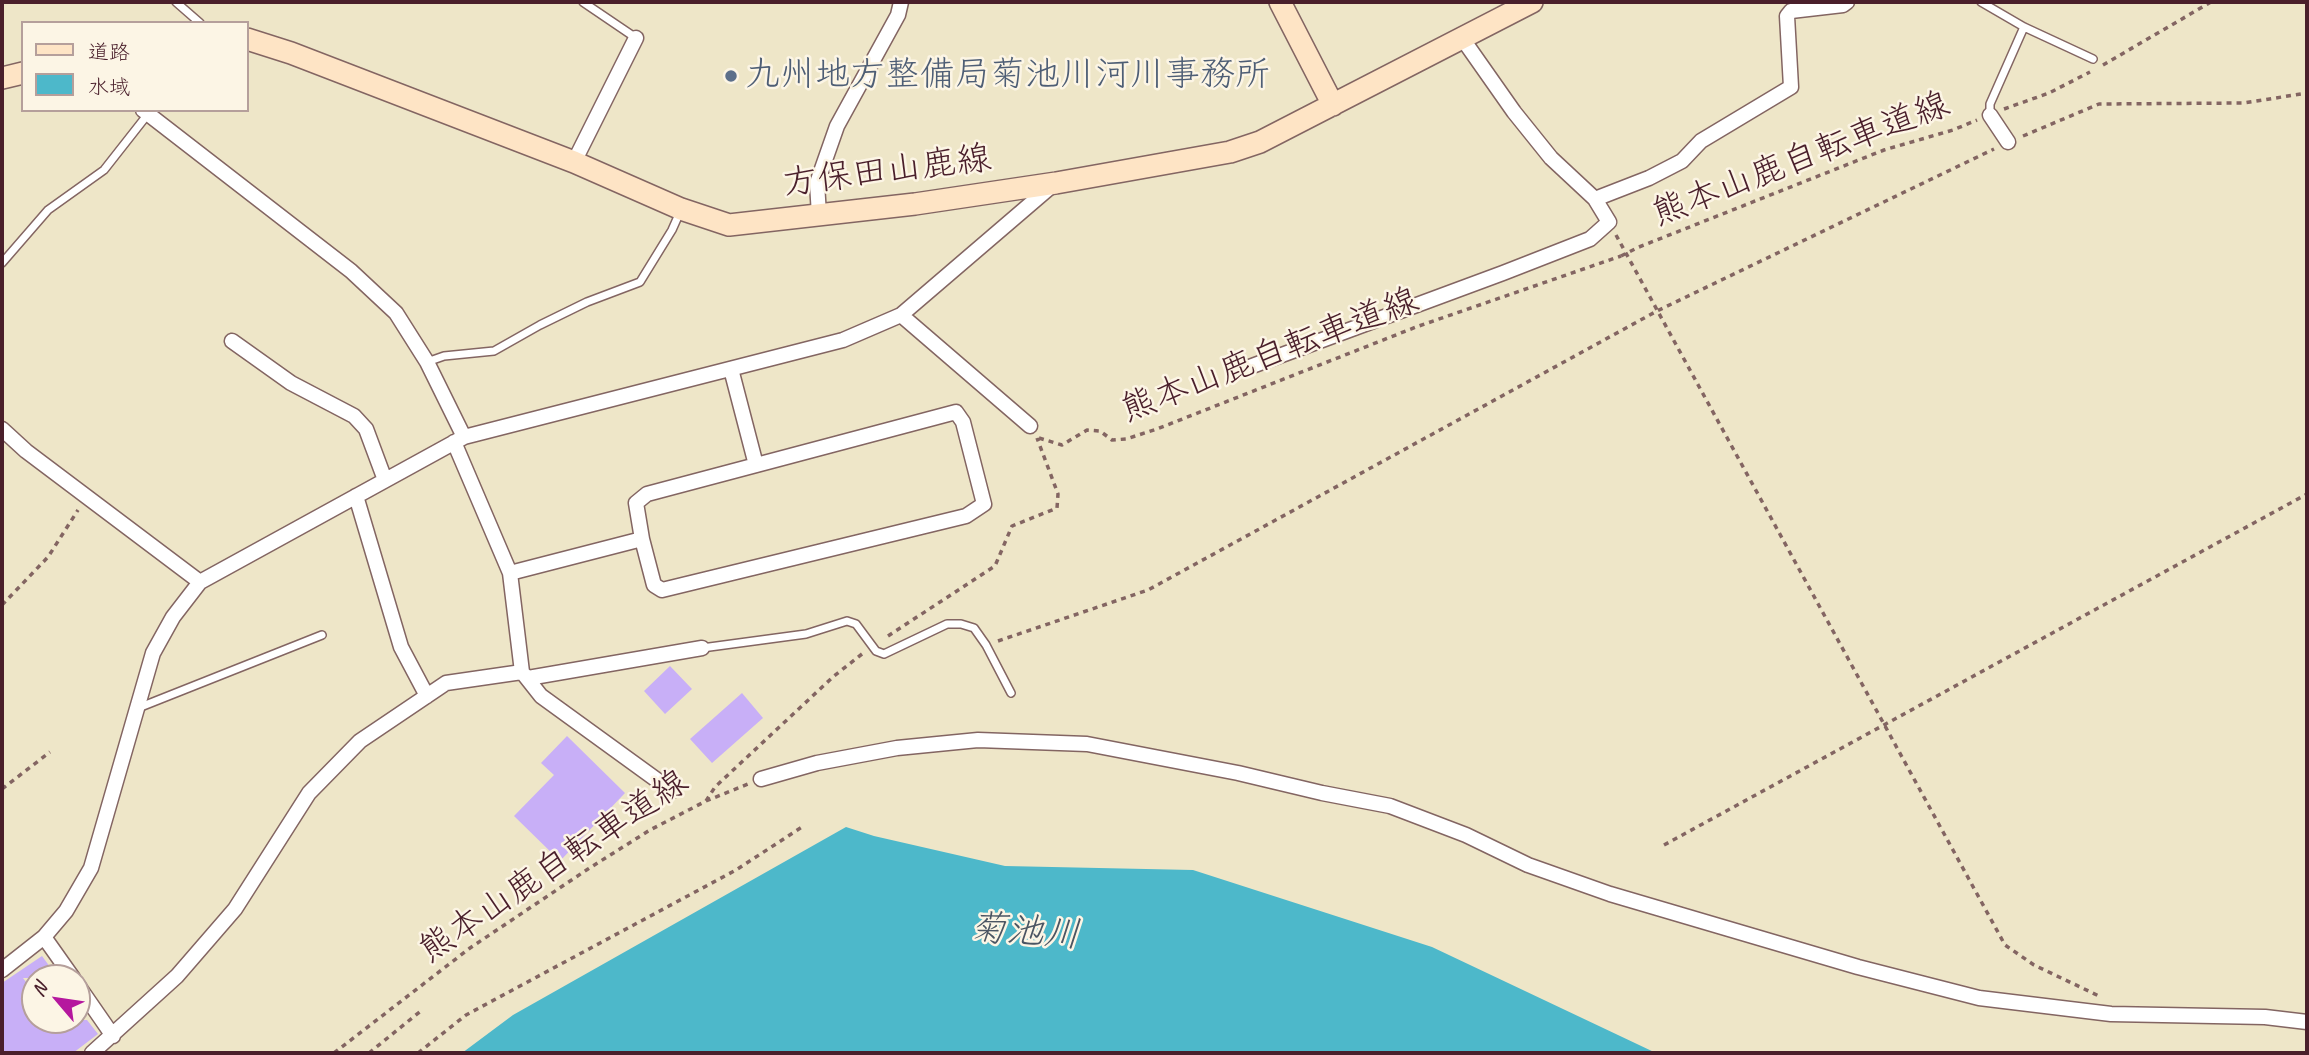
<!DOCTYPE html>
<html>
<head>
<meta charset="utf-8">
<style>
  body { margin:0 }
  #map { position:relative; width:2309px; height:1055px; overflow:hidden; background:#eee6c8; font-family:Caveat,"Klee One",sans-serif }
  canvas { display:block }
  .frame { position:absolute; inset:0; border:4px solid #4a1f2b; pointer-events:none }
  .legend { position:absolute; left:21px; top:21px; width:228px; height:91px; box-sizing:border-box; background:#fcf5e5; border:2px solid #b59f9b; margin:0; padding:9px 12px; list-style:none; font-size:21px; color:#4a1f2b }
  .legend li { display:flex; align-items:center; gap:14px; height:35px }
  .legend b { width:35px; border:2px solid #b59f9b }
  .north { position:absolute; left:21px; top:964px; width:70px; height:70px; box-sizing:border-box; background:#fcf5e5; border:2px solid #b59f9b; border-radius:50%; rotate:299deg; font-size:19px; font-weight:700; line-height:28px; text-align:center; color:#4a1f2b }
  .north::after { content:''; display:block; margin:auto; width:24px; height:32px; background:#b5179e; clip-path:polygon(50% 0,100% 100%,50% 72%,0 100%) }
</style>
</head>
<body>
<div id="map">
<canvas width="2309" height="1055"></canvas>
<div class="frame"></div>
<ul class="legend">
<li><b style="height:9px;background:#fee4c5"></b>道路</li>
<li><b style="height:19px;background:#4db8ca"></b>水域</li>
</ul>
<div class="north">N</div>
</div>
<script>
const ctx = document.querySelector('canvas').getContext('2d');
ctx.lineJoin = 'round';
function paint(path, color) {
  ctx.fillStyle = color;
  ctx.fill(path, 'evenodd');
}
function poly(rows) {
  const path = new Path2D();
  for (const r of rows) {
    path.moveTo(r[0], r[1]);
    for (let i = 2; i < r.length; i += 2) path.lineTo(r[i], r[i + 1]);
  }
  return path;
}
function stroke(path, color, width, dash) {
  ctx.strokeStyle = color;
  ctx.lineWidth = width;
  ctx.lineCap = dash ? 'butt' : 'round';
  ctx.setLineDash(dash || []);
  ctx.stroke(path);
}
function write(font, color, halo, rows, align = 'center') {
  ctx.font = font + ' Caveat,"Klee One",sans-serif';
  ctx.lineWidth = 5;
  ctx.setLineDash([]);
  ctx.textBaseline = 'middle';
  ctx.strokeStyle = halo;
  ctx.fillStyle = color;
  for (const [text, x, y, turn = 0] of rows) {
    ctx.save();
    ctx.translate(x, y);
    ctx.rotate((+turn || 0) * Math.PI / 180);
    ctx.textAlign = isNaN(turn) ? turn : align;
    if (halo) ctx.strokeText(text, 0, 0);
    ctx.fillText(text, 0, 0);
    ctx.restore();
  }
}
paint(poly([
  [846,827,874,836,1005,866,1193,870,1432,947,1656,1053,462,1053,513,1015]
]), '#4db8ca');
paint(poly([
  [670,666,692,689,665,714,644,691],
  [742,693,763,718,712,763,690,739],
  [567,736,625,793,560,861,514,816,554,775,541,763],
  [42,956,58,978,23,978,35,994,35,1020,87,1020,98,1034,73,1053,2,1053,2,983]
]), '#c8aff7');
const lane = poly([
  [176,2,200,23],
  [583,2,636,38],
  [1981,2,2024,27,2093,59],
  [1990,115,1990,104,2024,27],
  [2,263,48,210,104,170,148,114],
  [427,362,444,356,494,351,540,325,587,302,640,282,672,230,680,212],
  [702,648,806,634,847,621,856,624,876,651,884,654,947,624,961,624,974,628,986,645,1011,693],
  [138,708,322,635]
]);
const street = poly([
  [143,110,351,271,396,313,427,362,464,437],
  [1990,115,2008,142],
  [574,162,636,38],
  [1595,199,1649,178,1682,161,1701,141,1791,87,1787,16,1791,11,1843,5,1847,2],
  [819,215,817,183,837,126,898,15,901,2],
  [901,315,1030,426],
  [232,341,291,383,354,416,366,429,385,480],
  [731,369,756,465],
  [1244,369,1503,273,1590,239,1609,222,1595,199,1551,158,1514,112,1462,38],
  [2,429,26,451,200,582],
  [454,442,510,573,522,672,541,696,672,791],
  [356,496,401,647,427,696],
  [510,573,642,539,636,503,647,494,956,412,963,422,984,504,966,516,662,590,654,585,642,539],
  [528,678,702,648],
  [761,779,817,763,897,748,978,740,1087,744,1238,773,1322,793,1390,806,1466,835,1528,865,1610,894,1858,967,1979,998,2111,1014,2265,1017,2307,1022],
  [44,937,73,978],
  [2,970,44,937,66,911,91,868,153,653,173,617,200,582,464,437,843,340,901,315,1055,183],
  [77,984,113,1036],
  [92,1053,177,976,235,909,309,793,360,741,446,683,522,672]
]);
const secondary = poly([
  [1280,2,1333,105],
  [247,39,291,53,574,162,681,209,729,225,915,204,1056,183,1230,152,1260,142,1532,2],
  [2,78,23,73]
]);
stroke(lane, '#836562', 10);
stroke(street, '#836562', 17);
stroke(secondary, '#836562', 24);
stroke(poly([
  [2103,65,2211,2],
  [2004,109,2049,93,2090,72],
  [2023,136,2099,104,2244,103,2307,93],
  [1616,235,2005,945,2034,965,2099,996],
  [1639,247,1884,150,1953,130,1977,120],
  [1039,438,1062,445,1087,430,1100,431,1112,440,1126,439,1157,429,1416,327,1621,256],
  [2,605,48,557,78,510],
  [888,636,995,566,1012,526,1057,508,1058,494,1037,438],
  [998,641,1148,590,1657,311,1994,149],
  [2,789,50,752],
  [706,801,715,787,834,676,862,654],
  [1664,845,2307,494],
  [334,1053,470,948,588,869,650,830,706,801,748,784],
  [369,1053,422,1010],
  [418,1053,466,1015,736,870,802,827]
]), '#836562', 3.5, [5, 5]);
stroke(lane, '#fff', 7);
stroke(street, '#fff', 14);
stroke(secondary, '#fee4c5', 21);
stroke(poly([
  [1621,256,1639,247]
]), '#836562', 3.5, [5, 5]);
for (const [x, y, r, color] of [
  [731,76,7,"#5c6f8a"]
]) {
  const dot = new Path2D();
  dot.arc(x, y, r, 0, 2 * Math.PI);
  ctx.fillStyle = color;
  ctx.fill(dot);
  stroke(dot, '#fcf5e5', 2.5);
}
write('35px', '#4e5e75', '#fcf5e5', [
  ["九州地方整備局菊池川河川事務所",745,76]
], 'left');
write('35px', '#4a1f2b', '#fcf5e5', [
  ["熊本山鹿自転車道線",1801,160,-21],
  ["方保田山鹿線",887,172,-7],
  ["熊本山鹿自転車道線",1270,356,-21],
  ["熊本山鹿自転車道線",554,867,-34]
]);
write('italic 37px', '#4b5563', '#fcf5e5', [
  ["菊池川",1025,933,4]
]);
</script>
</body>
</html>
